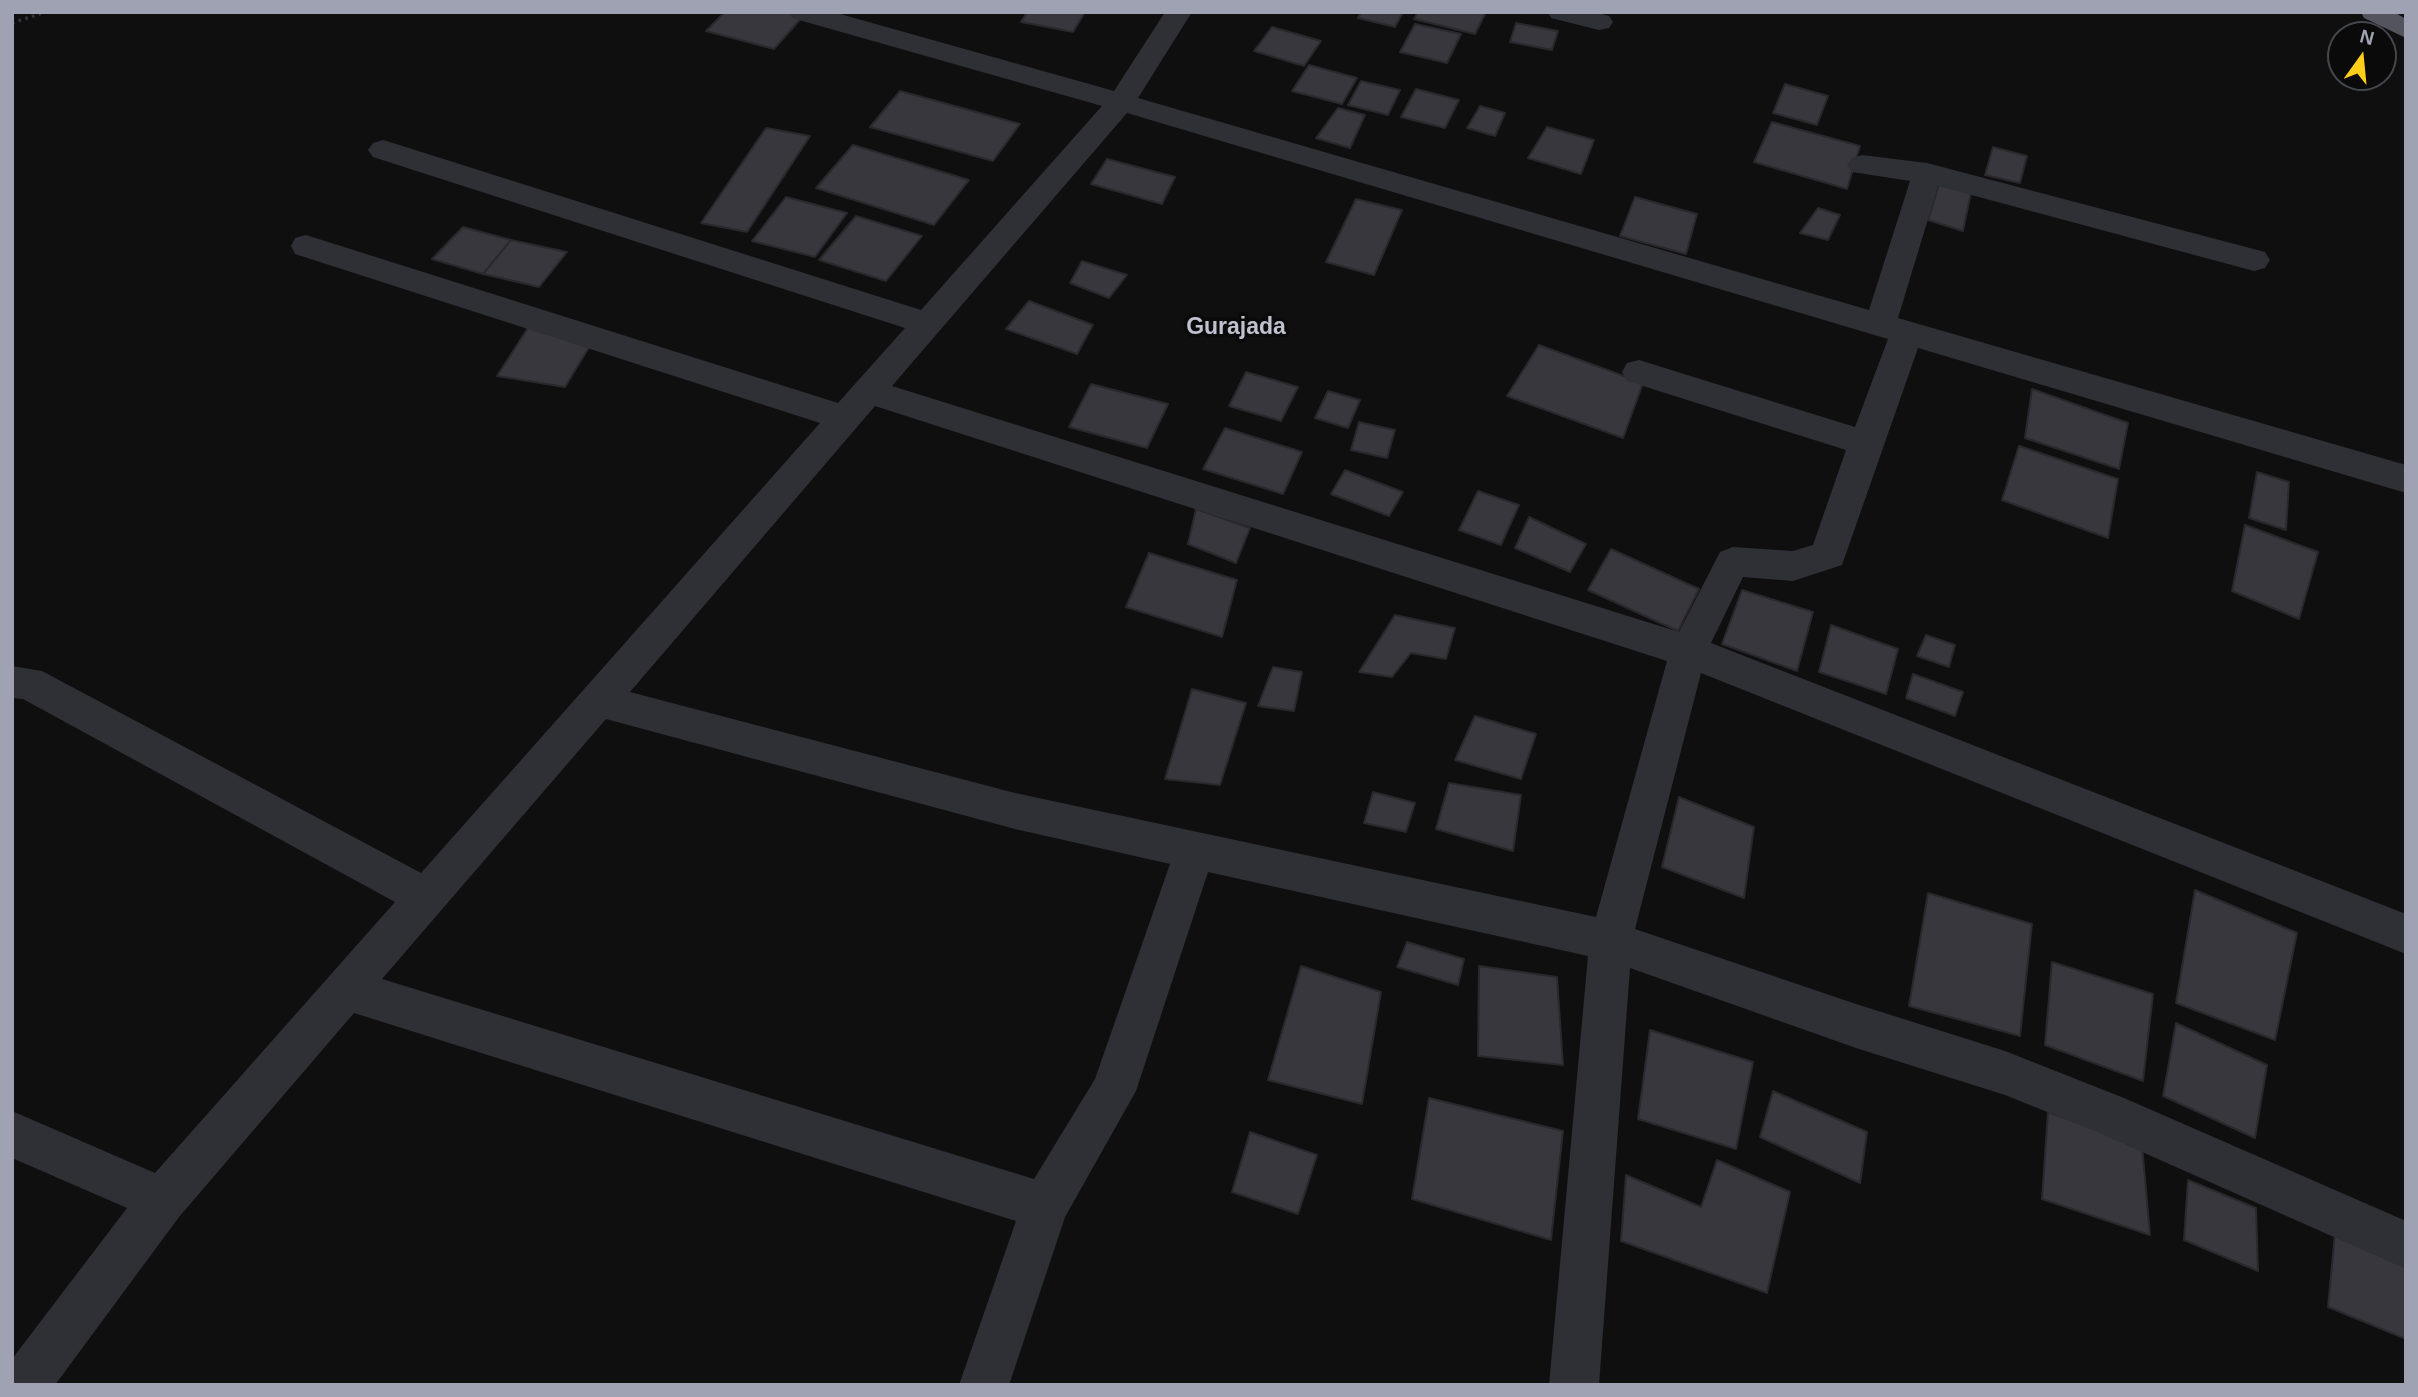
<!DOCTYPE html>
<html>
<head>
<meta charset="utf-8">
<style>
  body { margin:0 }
  #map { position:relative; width:2418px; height:1397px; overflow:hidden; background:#0f0f10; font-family:Arial,sans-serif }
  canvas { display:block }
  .frame { position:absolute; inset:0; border:14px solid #9ea2b3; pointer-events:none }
  .north { position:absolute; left:2327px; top:21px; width:70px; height:70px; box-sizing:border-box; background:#0a0a0b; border:2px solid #45474e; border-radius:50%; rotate:15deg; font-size:19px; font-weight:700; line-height:28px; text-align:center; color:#9ea2b3 }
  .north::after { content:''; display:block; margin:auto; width:24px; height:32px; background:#ffce18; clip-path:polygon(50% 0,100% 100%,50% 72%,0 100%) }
</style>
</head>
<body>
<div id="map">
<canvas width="2418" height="1397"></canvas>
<div class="frame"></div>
<div class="north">N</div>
</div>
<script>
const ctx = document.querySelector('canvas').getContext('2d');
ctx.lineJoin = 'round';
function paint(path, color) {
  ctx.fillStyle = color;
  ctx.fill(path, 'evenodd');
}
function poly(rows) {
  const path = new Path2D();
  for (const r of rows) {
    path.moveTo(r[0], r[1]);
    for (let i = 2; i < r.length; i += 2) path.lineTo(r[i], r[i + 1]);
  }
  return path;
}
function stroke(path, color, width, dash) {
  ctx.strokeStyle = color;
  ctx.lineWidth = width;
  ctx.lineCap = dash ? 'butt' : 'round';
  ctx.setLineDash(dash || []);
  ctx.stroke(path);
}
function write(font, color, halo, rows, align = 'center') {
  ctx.font = font + ' Arial,sans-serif';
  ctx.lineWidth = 7;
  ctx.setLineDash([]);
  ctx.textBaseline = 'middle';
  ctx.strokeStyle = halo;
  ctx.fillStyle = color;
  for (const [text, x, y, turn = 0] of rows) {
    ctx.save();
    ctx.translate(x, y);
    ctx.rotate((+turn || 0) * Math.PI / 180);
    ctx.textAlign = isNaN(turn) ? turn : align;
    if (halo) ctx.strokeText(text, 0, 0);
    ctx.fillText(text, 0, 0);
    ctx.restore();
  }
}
const building = poly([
  [725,12,802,12,806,13,774,49,706,31,725,12],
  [1027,12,1085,12,1073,32,1021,22,1027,12],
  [1361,12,1403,12,1395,27,1358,18,1361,12],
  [1418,12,1486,12,1475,34,1414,19,1418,12],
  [1516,23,1558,31,1552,50,1510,42,1516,23],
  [1415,24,1461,34,1447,63,1400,52,1415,24],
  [1272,27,1321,41,1304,66,1254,51,1272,27],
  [1309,65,1357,78,1342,104,1292,91,1309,65],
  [1361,81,1400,90,1388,115,1348,105,1361,81],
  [1785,84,1828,96,1817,125,1773,113,1785,84],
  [1416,89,1459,100,1445,128,1401,117,1416,89],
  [900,91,1020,124,993,161,870,127,900,91],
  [1480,106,1505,113,1495,136,1467,128,1480,106],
  [1338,108,1365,115,1350,148,1316,138,1338,108],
  [1772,122,1860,146,1847,189,1754,162,1772,122],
  [1547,127,1594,140,1581,174,1528,158,1547,127],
  [766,128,810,136,747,232,701,223,766,128],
  [853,145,969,180,934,225,816,188,853,145],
  [1993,147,2027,156,2020,183,1985,175,1993,147],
  [1107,159,1175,177,1162,204,1091,184,1107,159],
  [1940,181,1971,192,1963,231,1928,220,1940,181],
  [786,197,847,213,815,257,752,241,786,197],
  [1635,197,1697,214,1686,254,1620,236,1635,197],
  [1356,199,1402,210,1374,275,1326,262,1356,199],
  [1818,208,1840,215,1828,240,1800,233,1818,208],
  [856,216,922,236,886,281,819,260,856,216],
  [463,227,511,240,483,274,432,259,463,227],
  [511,240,567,252,539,287,483,274,511,240],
  [1082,261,1127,275,1109,298,1070,283,1082,261],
  [1029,301,1093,325,1077,354,1006,329,1029,301],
  [528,328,594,339,565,387,497,376,528,328],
  [1539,345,1643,383,1623,438,1507,396,1539,345],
  [1246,372,1298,387,1281,421,1229,406,1246,372],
  [1091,384,1168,404,1147,448,1069,427,1091,384],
  [2032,389,2128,423,2119,469,2025,438,2032,389],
  [1328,391,1360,400,1348,428,1315,418,1328,391],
  [1359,422,1395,430,1387,458,1351,450,1359,422],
  [1225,428,1302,452,1283,494,1203,469,1225,428],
  [2019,446,2118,479,2108,538,2002,500,2019,446],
  [1345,470,1403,492,1389,516,1331,494,1345,470],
  [2257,472,2289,482,2286,530,2249,518,2257,472],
  [1478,491,1519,505,1501,545,1459,530,1478,491],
  [1196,509,1250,528,1236,563,1188,544,1196,509],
  [1529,517,1586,544,1570,572,1515,548,1529,517],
  [2245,525,2318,552,2299,619,2232,591,2245,525],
  [1611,549,1699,589,1678,631,1588,590,1611,549],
  [1149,553,1237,580,1222,637,1126,607,1149,553],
  [1742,590,1813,612,1797,671,1722,644,1742,590],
  [1395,615,1455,628,1446,659,1411,653,1392,677,1359,672,1395,615],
  [1831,625,1898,649,1886,694,1819,672,1831,625],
  [1926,635,1955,645,1949,667,1917,656,1926,635],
  [1273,667,1302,672,1294,711,1258,706,1273,667],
  [1913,674,1963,692,1955,716,1906,698,1913,674],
  [1192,689,1246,703,1220,785,1165,779,1192,689],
  [1475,716,1536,734,1521,779,1455,760,1475,716],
  [1449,783,1521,795,1513,851,1436,829,1449,783],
  [1373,792,1415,803,1406,832,1364,823,1373,792],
  [1679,797,1754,827,1744,898,1662,867,1679,797],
  [2195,890,2297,933,2275,1040,2176,1003,2195,890],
  [1928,893,2032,924,2020,1036,1909,1006,1928,893],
  [1407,942,1464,959,1458,985,1397,967,1407,942],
  [2052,962,2153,994,2143,1081,2045,1045,2052,962],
  [1301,966,1381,992,1362,1104,1268,1080,1301,966],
  [1479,966,1557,977,1563,1065,1478,1056,1479,966],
  [2176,1023,2267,1065,2255,1138,2163,1096,2176,1023],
  [1650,1030,1753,1062,1736,1149,1638,1119,1650,1030],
  [1773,1091,1867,1132,1860,1183,1760,1137,1773,1091],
  [1429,1098,1563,1131,1551,1240,1412,1199,1429,1098],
  [2048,1112,2142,1145,2150,1235,2042,1199,2048,1112],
  [1250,1132,1317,1155,1298,1214,1232,1192,1250,1132],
  [1717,1160,1790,1192,1767,1293,1621,1241,1626,1175,1701,1207,1717,1160],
  [2188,1180,2256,1208,2258,1271,2184,1240,2188,1180],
  [2335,1233,2406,1261,2406,1339,2328,1307,2335,1233]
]);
paint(building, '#38373d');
stroke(building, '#29282c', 2);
stroke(poly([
  [12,23,45,12]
]), '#35363d', 3.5, [2.5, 4.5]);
paint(poly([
  [789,12,833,12,1114,91,1165,12,1192,12,1138,98,1869,310,1910,181,1852,172,1847,165,1852,158,1862,155,1927,163,2265,252,2270,260,2265,268,2254,271,1938,186,1898,318,2406,465,2406,493,1918,348,1842,565,1793,581,1743,577,1711,643,2406,914,2406,954,1701,673,1635,929,1856,1004,2005,1051,2124,1098,2406,1221,2406,1269,2097,1132,2005,1095,1856,1048,1630,968,1599,1385,1549,1385,1588,956,1208,872,1136,1091,1065,1217,1009,1385,959,1385,1016,1221,354,1013,179,1217,55,1385,12,1385,12,1359,127,1208,12,1158,12,1111,155,1173,395,902,23,699,12,698,12,666,42,671,421,873,820,423,295,254,291,246,295,238,306,235,838,403,905,328,373,157,368,150,373,143,383,140,393,143,921,310,1102,106,792,18,789,12],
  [1127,113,1888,339,1855,427,1639,360,1627,363,1622,372,1627,381,1846,450,1813,545,1793,551,1733,547,1720,552,1679,632,892,386,1127,113],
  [875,406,1667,661,1596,917,1015,793,630,692,875,406],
  [606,719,1015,829,1170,864,1095,1079,1034,1179,382,979,606,719],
  [1548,12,1594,12,1609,16,1613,22,1609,28,1599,30,1551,18,1548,12]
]), '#2f3035');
paint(poly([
  [2361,12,2394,12,2406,19,2406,38,2364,18,2361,12]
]), '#53545e');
write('bold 23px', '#bfc2ce', '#0a0a0b', [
  ["Gurajada",1236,328]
]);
</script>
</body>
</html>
